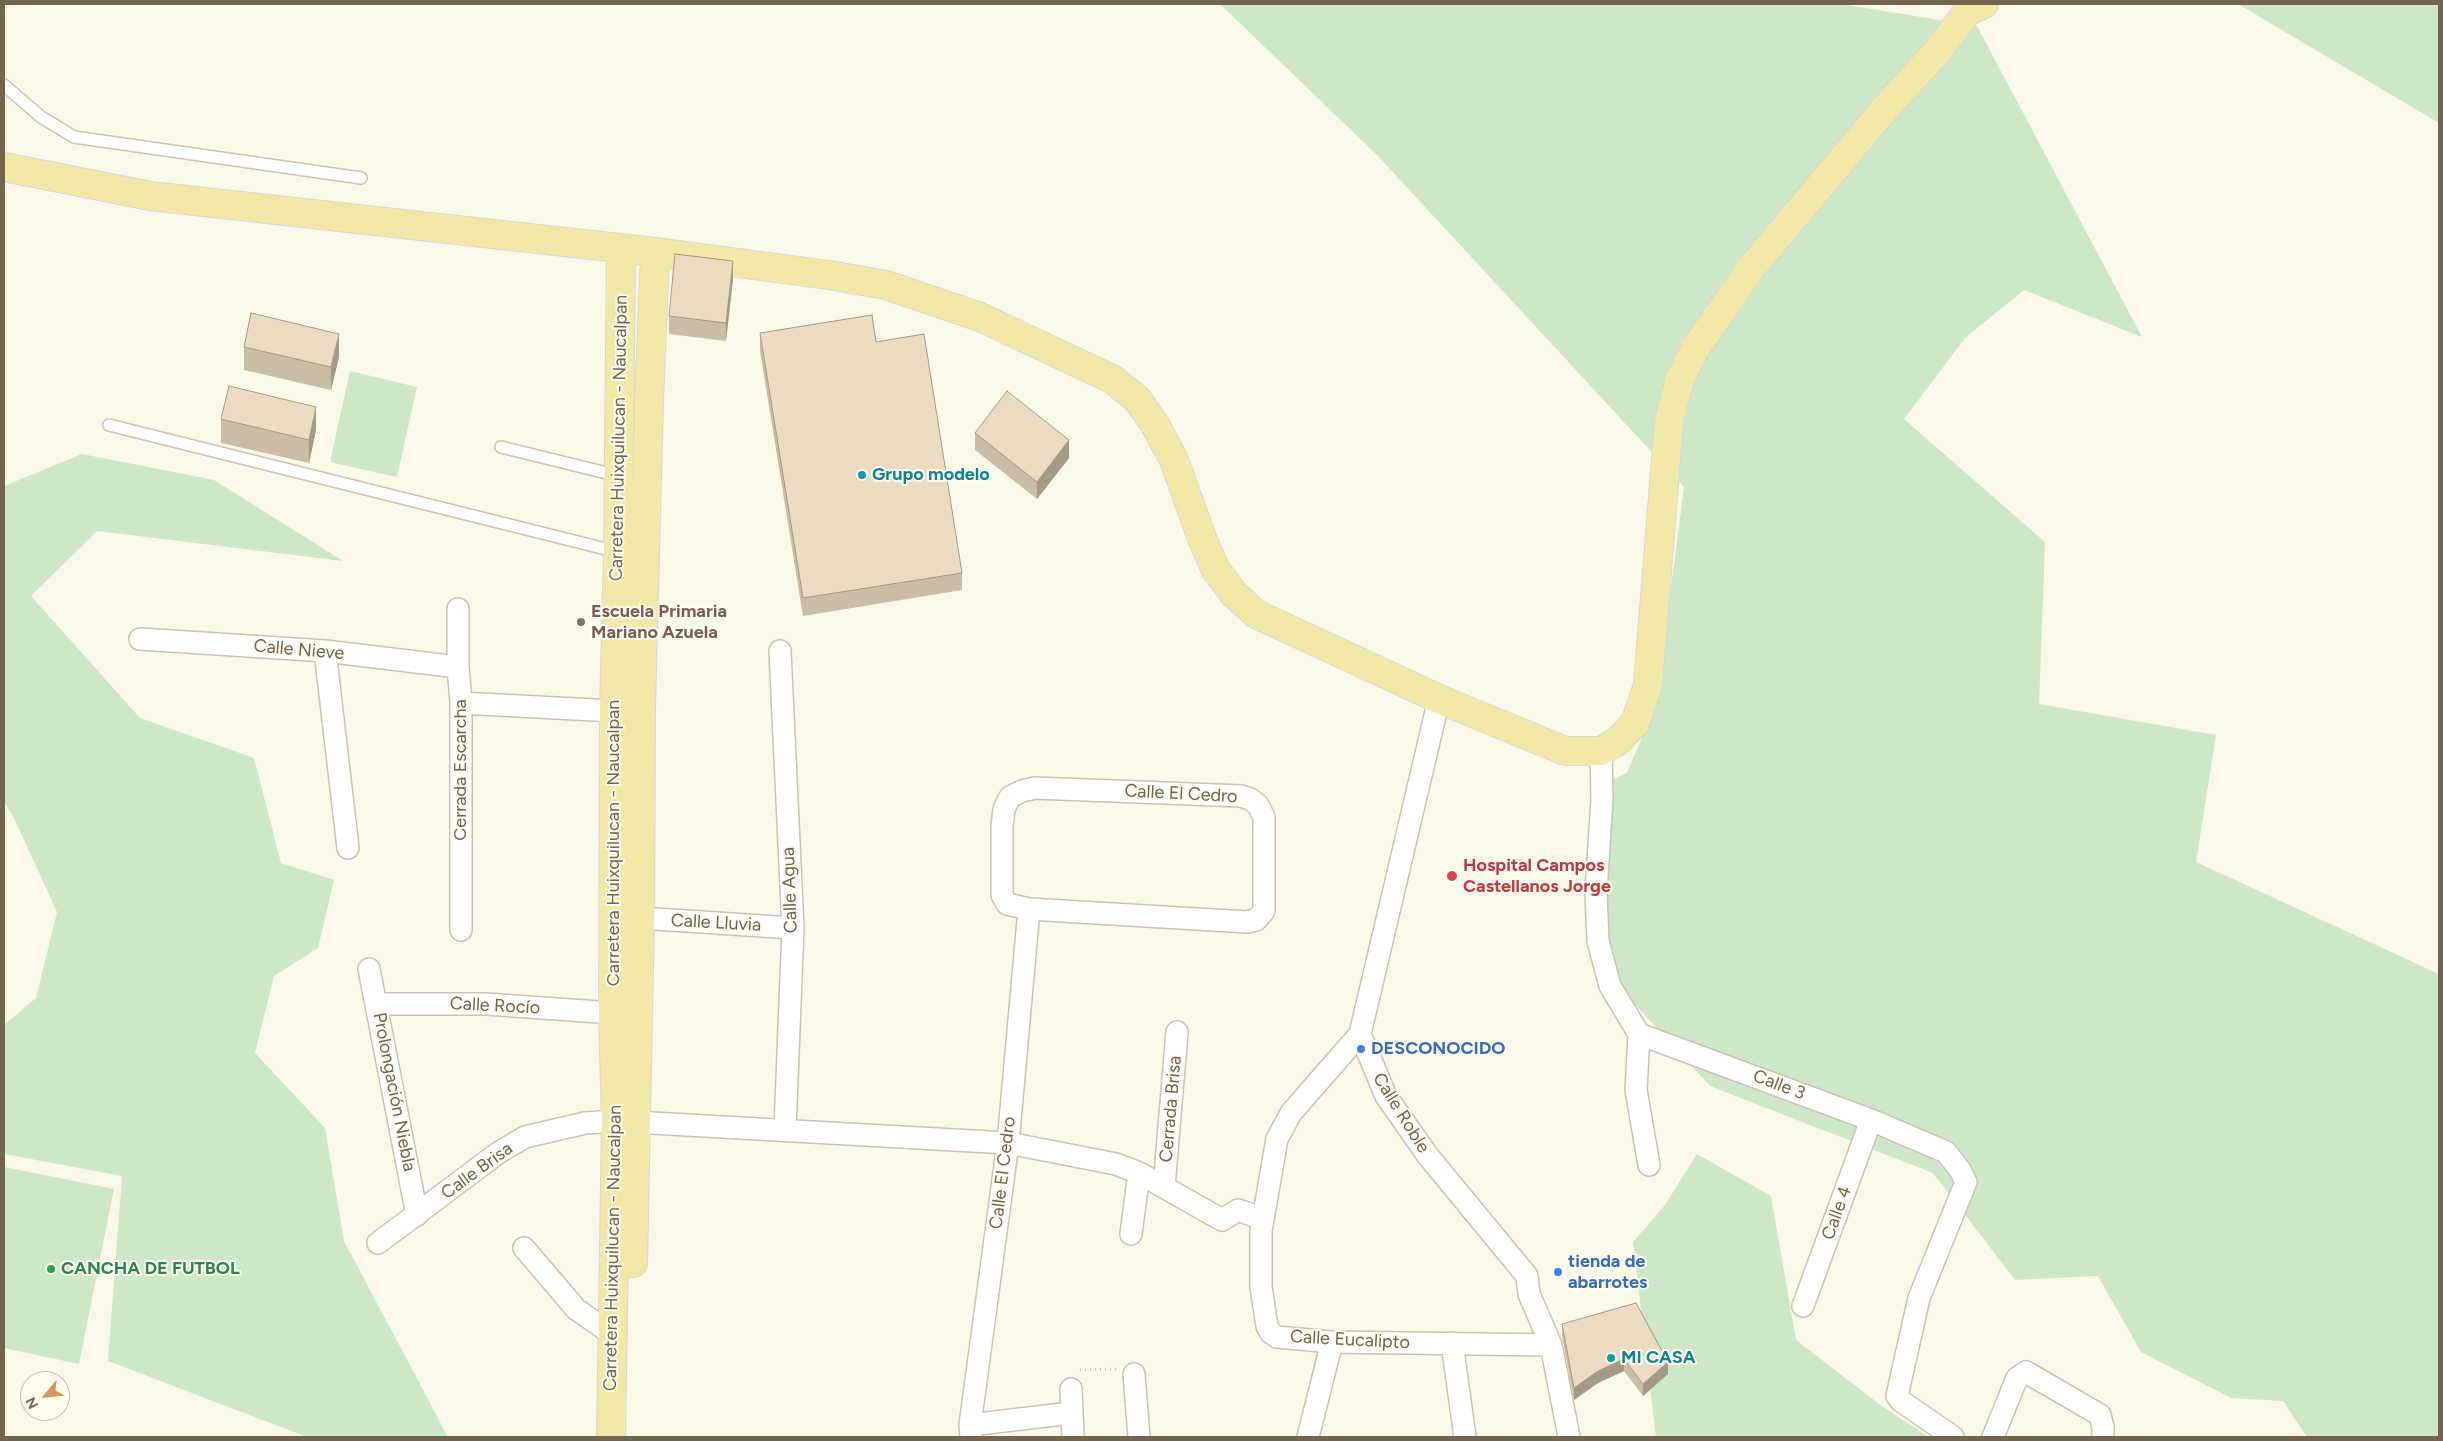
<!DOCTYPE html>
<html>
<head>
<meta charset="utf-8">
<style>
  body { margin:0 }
  #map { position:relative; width:2443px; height:1441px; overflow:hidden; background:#faf8e9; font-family:Figtree,sans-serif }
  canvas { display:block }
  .frame { position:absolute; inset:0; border:5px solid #72644f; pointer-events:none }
  .north { position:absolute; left:20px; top:1371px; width:50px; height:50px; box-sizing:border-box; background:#fdfbef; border:1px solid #c5bfaf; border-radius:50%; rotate:242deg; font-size:14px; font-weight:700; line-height:20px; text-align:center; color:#72644f }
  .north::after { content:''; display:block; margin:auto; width:18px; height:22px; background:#d7945b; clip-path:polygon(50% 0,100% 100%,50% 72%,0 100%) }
</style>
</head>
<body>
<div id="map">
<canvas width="2443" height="1441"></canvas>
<div class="frame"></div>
<div class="north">N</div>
</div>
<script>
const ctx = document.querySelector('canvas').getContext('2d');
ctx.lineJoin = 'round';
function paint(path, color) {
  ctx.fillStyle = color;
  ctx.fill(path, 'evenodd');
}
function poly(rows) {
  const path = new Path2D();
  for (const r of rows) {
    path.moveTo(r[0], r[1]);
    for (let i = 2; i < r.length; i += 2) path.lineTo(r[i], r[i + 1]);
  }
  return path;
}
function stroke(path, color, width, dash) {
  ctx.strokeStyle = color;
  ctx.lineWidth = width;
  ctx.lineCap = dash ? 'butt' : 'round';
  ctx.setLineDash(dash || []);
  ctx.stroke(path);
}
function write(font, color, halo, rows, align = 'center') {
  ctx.font = font + ' Figtree,sans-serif';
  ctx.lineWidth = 4;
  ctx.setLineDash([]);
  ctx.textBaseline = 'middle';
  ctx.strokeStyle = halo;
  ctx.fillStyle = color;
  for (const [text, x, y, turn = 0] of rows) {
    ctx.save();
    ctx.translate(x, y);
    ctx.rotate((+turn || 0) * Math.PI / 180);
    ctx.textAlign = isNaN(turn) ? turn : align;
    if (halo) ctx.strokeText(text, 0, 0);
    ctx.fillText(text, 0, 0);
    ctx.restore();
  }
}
paint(poly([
  [1220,4,1841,4,1977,26,2142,337,2024,290,1965,338,1904,419,2045,542,2039,704,2216,735,2196,862,2439,974,2439,1437,2307,1437,2283,1401,2231,1398,2141,1352,2098,1276,2015,1280,1933,1173,1710,1086,1608,975,1595,789,1627,773,1656,704,1684,487,1377,155],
  [2238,4,2439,4,2439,123],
  [350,371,417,387,397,477,330,462],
  [82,454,214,480,343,561,97,531,31,596,140,718,254,758,281,863,334,880,318,948,274,976,255,1053,325,1128,344,1241,448,1437,307,1437,108,1361,122,1176,4,1154,4,1025,36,998,57,912,14,818,4,801,4,486],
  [1697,1154,1771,1196,1796,1340,1883,1407,1929,1437,1656,1437,1633,1242,1665,1205],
  [4,1167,114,1189,79,1364,4,1348]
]), '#cde7c8');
const service = poly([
  [4,85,41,117,74,137,361,178],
  [109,425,618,552],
  [501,447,619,476]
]);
const minor = poly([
  [458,609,458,667,461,703,461,930],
  [140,639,325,651,458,667],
  [325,651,348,848],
  [780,651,793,928,785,1129],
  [1439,699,1360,1034,1386,1096,1428,1156,1527,1276,1529,1294,1551,1345,1569,1437],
  [461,703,614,711,629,709],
  [1601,751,1602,799,1596,892,1598,941,1610,986,1639,1034,1871,1120,1946,1152,1960,1170,1966,1182,1919,1298,1897,1396,1901,1401,1953,1437],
  [1035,788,1241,796,1250,799,1258,805,1264,817,1264,911,1256,920,1247,922,1029,909,1007,904,1002,895,1002,827,1004,809,1010,797,1022,791,1035,788],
  [640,918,793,928],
  [369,969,417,1215],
  [377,1004,486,1004,613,1013],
  [1360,1034,1291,1113,1277,1139,1261,1231,1261,1287,1267,1326,1271,1333,1277,1337,1332,1342,1551,1345],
  [1639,1034,1636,1090,1649,1165],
  [1164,1187,1177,1032],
  [1131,1234,1139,1173],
  [378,1243,498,1153,525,1137,585,1123,616,1121,1008,1143,1116,1164,1139,1173,1222,1220,1238,1210,1263,1219],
  [524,1248,576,1309,613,1335],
  [1803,1306,1871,1120],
  [1452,1343,1465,1437],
  [1134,1374,1139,1437],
  [1071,1389,1073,1437],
  [970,1425,1071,1413],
  [971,1437,970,1425,1008,1143,1029,909],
  [1308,1437,1332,1342],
  [1993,1437,2017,1378,2026,1372,2100,1415,2103,1427,2103,1437]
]);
const primary = poly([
  [4,167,150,196,655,252,829,275,886,285,980,317,1112,379,1137,399,1154,423,1174,460,1203,541,1216,570,1234,594,1256,614,1439,699,1565,751,1601,751,1618,741,1635,723,1648,685,1669,421,1680,379,1696,347,1752,267,1888,105,1937,52,1968,11,1984,4],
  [633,1263,640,918,641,707,649,401,655,252],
  [611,1437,616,1121,613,1013,614,711,618,552,621,249]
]);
stroke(service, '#cbc3af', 14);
stroke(minor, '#cbc3af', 24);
stroke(primary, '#dad7d1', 30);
stroke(poly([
  [1080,1370,1116,1369]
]), '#d2c2a6', 3, [1, 4]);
stroke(service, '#fff', 11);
stroke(minor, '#fff', 21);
stroke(primary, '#f2e8a8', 28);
paint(poly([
  [733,279,726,341,669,334,669,316],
  [760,333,876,342,962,573,962,590,803,616,760,351],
  [244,347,339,357,331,390,244,370],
  [221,419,316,430,309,463,221,443],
  [975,433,1069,458,1037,499,975,450],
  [1562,1324,1668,1374,1643,1396,1624,1371,1598,1383,1574,1400,1562,1336]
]), '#cabda6');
paint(poly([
  [733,261,733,279,726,341,726,323],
  [339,334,339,357,331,390,331,367],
  [316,407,316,430,309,463,309,440],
  [1069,440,1069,458,1037,499,1037,482],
  [1624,1359,1624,1371,1598,1383,1574,1400,1574,1388,1598,1371],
  [1668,1362,1668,1374,1643,1396,1643,1384]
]), '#a49a87');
const building = poly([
  [675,254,733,261,726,323,669,316,675,254],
  [251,313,339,334,331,367,244,347,251,313],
  [872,315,876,342,924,334,962,573,803,598,760,333,872,315],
  [229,386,316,407,309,440,221,419,229,386],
  [1007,391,1069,440,1037,482,975,433,1007,391],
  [1636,1303,1668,1362,1643,1384,1624,1359,1598,1371,1574,1388,1562,1324,1636,1303]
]);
paint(building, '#ebdcc1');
stroke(building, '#a49a87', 1);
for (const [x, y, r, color] of [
  [862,475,5,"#0f9aa8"],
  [581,622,5,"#8d6e63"],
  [1452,876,6,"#e0444e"],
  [1361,1049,5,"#3f7fe0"],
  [51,1269,5,"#2e9e5b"],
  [1558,1272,5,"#3f7fe0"],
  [1611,1358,5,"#0f9aa8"]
]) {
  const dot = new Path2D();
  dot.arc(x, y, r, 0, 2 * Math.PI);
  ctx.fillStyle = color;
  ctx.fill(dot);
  stroke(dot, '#fdfbef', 2);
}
write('18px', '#72644f', '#fdfbef', [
  ["Carretera Huixquilucan - Naucalpan",619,438,-89],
  ["Calle Nieve",299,650,5],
  ["Cerrada Escarcha",461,770,-90],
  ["Calle El Cedro",1181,794,3],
  ["Carretera Huixquilucan - Naucalpan",614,843,-90],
  ["Calle Agua",790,890,-92],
  ["Calle Lluvia",716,923,3],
  ["Calle Rocío",495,1006,3],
  ["Calle 3",1779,1085,21],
  ["Prolongación Niebla",394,1092,79],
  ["Cerrada Brisa",1171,1109,-85],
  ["Calle Roble",1401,1113,58],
  ["Calle Brisa",477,1171,-36],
  ["Calle El Cedro",1003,1173,-83],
  ["Calle 4",1837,1213,-70],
  ["Carretera Huixquilucan - Naucalpan",613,1248,-89],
  ["Calle Eucalipto",1350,1340,3]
]);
write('bold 18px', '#0d838f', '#fdfbef', [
  ["Grupo modelo",872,475],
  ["MI CASA",1621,1358]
], 'left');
write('bold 18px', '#785e54', '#fdfbef', [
  ["Escuela Primaria",591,612],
  ["Mariano Azuela",591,633]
], 'left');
write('bold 18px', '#be3a42', '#fdfbef', [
  ["Hospital Campos",1463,866],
  ["Castellanos Jorge",1463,887]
], 'left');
write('bold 18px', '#366cbe', '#fdfbef', [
  ["DESCONOCIDO",1371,1049],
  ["tienda de",1568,1262],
  ["abarrotes",1568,1283]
], 'left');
write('bold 18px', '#27864d', '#fdfbef', [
  ["CANCHA DE FUTBOL",61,1269]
], 'left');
</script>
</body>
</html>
